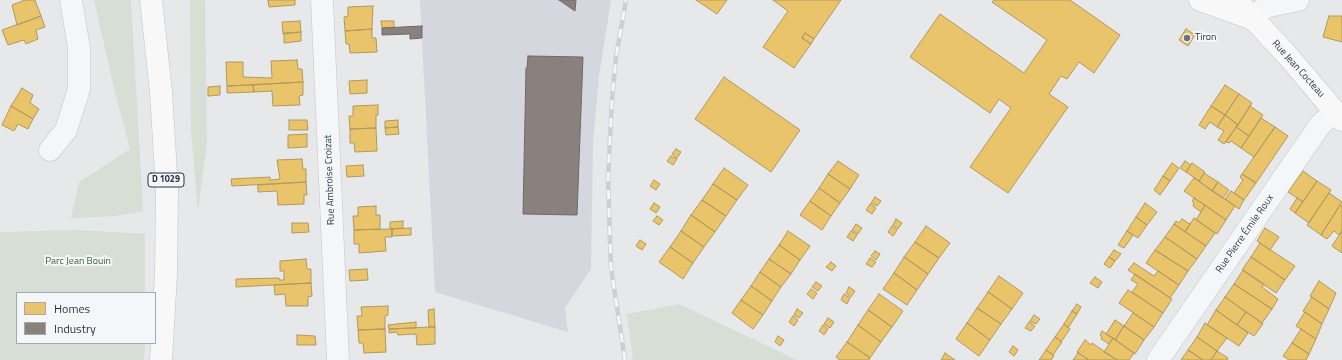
<!DOCTYPE html>
<html>
<head>
<meta charset="utf-8">
<style>
  body { margin:0 }
  #map { position:relative; width:1342px; height:360px; overflow:hidden; background:#e6e8ea; font-family:"Titillium Web",sans-serif }
  canvas { display:block }
  .legend { position:absolute; left:16px; top:292px; width:140px; height:52px; box-sizing:border-box; background:#f4f6f9; border:1px solid #a4a8b1; margin:0; padding:5px 7px; list-style:none; font-size:12px; color:#2b3445 }
  .legend li { display:flex; align-items:center; gap:8px; height:20px }
  .legend b { width:20px; border:1px solid #a4a8b1 }
</style>
</head>
<body>
<div id="map">
<canvas width="1342" height="360"></canvas>
<ul class="legend">
<li><b style="height:11px;background:#e9c46a"></b>Homes</li>
<li><b style="height:11px;background:#8a817c"></b>Industry</li>
</ul>
</div>
<script>
const ctx = document.querySelector('canvas').getContext('2d');
ctx.lineJoin = 'round';
function paint(path, color) {
  ctx.fillStyle = color;
  ctx.fill(path, 'evenodd');
}
function poly(rows) {
  const path = new Path2D();
  for (const r of rows) {
    path.moveTo(r[0], r[1]);
    for (let i = 2; i < r.length; i += 2) path.lineTo(r[i], r[i + 1]);
  }
  return path;
}
function stroke(path, color, width, dash) {
  ctx.strokeStyle = color;
  ctx.lineWidth = width;
  ctx.lineCap = dash ? 'butt' : 'round';
  ctx.setLineDash(dash || []);
  ctx.stroke(path);
}
function write(font, color, halo, rows, align = 'center') {
  ctx.font = font + ' "Titillium Web",sans-serif';
  ctx.lineWidth = 4;
  ctx.setLineDash([]);
  ctx.textBaseline = 'middle';
  ctx.strokeStyle = halo;
  ctx.fillStyle = color;
  for (const [text, x, y, turn = 0] of rows) {
    ctx.save();
    ctx.translate(x, y);
    ctx.rotate((+turn || 0) * Math.PI / 180);
    ctx.textAlign = isNaN(turn) ? turn : align;
    if (halo) ctx.strokeText(text, 0, 0);
    ctx.fillText(text, 0, 0);
    ctx.restore();
  }
}
paint(poly([
  [420,0,611,0,599,76,593,143,591,269,565,308,568,332,435,292]
]), '#d4d7dd');
paint(poly([
  [94,0,131,0,143,211,116,216,71,218,79,182,130,149,114,88],
  [190,0,205,0,207,143,198,212,191,129],
  [79,230,145,234,145,293,17,293,17,343,145,343,144,360,0,360,0,232],
  [679,304,797,360,633,360,627,314]
]), '#d6ded6');
const homes = poly([
  [25,0,35,0,41,16,17,25,12,5,25,0],
  [268,0,295,0,295,5,269,7,268,0],
  [696,0,727,0,717,14,696,0],
  [773,0,841,0,814,39,805,33,802,38,811,44,794,68,763,47,788,11,773,0],
  [994,0,1070,0,1120,35,1094,73,1079,62,1067,79,1061,76,1049,94,1068,107,1008,193,970,167,1011,108,999,99,990,113,910,57,940,14,1024,73,1047,40,992,2,994,0],
  [373,6,372,29,345,31,344,17,348,16,348,7,373,6],
  [41,16,45,27,36,30,38,39,26,44,24,40,8,45,2,30,41,16],
  [1329,16,1342,16,1342,42,1323,37,1329,16],
  [300,21,301,32,283,34,282,22,300,21],
  [381,21,394,21,394,28,382,28,381,21],
  [372,29,372,38,376,38,377,52,350,53,349,44,346,44,345,31,372,29],
  [1186,29,1195,35,1188,46,1179,40,1186,29],
  [301,32,301,41,284,43,284,33,301,32],
  [805,33,814,39,811,44,802,38,805,33],
  [297,60,298,69,302,69,303,82,227,86,226,62,243,62,243,77,272,78,271,61,297,60],
  [724,77,800,130,771,172,695,119,724,77],
  [367,80,367,93,350,94,349,81,367,80],
  [303,82,303,95,299,96,300,105,273,106,272,91,254,92,253,85,303,82],
  [253,85,254,92,227,93,227,86,253,85],
  [1225,85,1239,94,1225,115,1211,106,1225,85],
  [220,86,220,95,208,96,208,87,220,86],
  [22,88,33,95,30,103,39,109,33,119,11,106,22,88],
  [1239,94,1252,103,1238,125,1225,115,1239,94],
  [378,105,378,115,376,115,376,128,350,129,349,116,353,116,353,106,378,105],
  [11,106,33,119,28,129,18,124,14,131,2,125,11,106],
  [1211,106,1225,115,1217,127,1210,122,1205,129,1199,125,1211,106],
  [1250,106,1263,115,1249,136,1236,127,1250,106],
  [1225,115,1238,125,1224,144,1218,140,1224,131,1217,127,1225,115],
  [1261,118,1275,127,1254,157,1241,148,1261,118],
  [289,120,307,120,308,130,289,130,289,120],
  [398,120,398,127,385,128,385,121,398,120],
  [398,127,399,134,386,135,385,128,398,127],
  [1236,127,1249,136,1241,148,1231,141,1229,143,1226,142,1236,127],
  [1275,127,1288,136,1256,183,1242,174,1275,127],
  [376,128,377,151,355,152,354,143,350,143,350,129,376,128],
  [307,134,307,147,288,148,288,135,307,134],
  [676,149,681,152,677,158,672,154,676,149],
  [671,156,677,159,673,165,667,161,671,156],
  [302,159,303,169,306,169,306,182,232,186,231,179,270,177,270,180,280,179,277,160,302,159],
  [838,161,859,175,850,189,828,174,838,161],
  [1185,161,1191,165,1186,172,1180,168,1185,161],
  [1172,163,1179,168,1170,181,1163,176,1172,163],
  [1192,163,1205,172,1199,181,1186,172,1192,163],
  [363,165,364,176,347,177,346,166,363,165],
  [724,168,748,185,737,200,713,184,724,168],
  [1303,171,1317,181,1303,202,1288,192,1303,171],
  [1204,173,1218,182,1212,191,1199,181,1204,173],
  [828,174,850,189,840,203,819,188,828,174],
  [1242,174,1256,183,1244,200,1234,193,1243,180,1240,177,1242,174],
  [1163,176,1170,181,1160,195,1154,190,1163,176],
  [1194,178,1235,206,1226,220,1184,191,1194,178],
  [654,180,660,184,656,190,650,186,654,180],
  [1317,181,1331,190,1309,223,1295,213,1317,181],
  [306,182,307,195,304,195,304,204,278,205,277,191,258,192,258,185,306,182],
  [1218,182,1229,190,1223,198,1212,191,1218,182],
  [713,184,737,200,726,216,702,200,713,184],
  [819,188,840,203,831,216,810,201,819,188],
  [1231,191,1244,200,1239,209,1225,199,1231,191],
  [1329,193,1342,202,1321,235,1307,225,1329,193],
  [875,197,881,201,877,206,871,203,875,197],
  [1194,198,1205,205,1201,212,1193,206,1194,203,1192,201,1194,198],
  [1297,198,1303,202,1295,213,1290,209,1297,198],
  [702,200,726,216,715,232,691,215,702,200],
  [810,201,831,216,822,230,800,215,810,201],
  [654,203,660,207,656,213,650,209,654,203],
  [1145,203,1157,212,1147,225,1136,217,1145,203],
  [870,204,876,208,872,214,866,210,870,204],
  [1205,205,1226,220,1217,234,1196,220,1205,205],
  [1340,205,1342,206,1342,231,1339,235,1334,231,1327,239,1321,235,1340,205],
  [376,206,376,215,380,215,380,229,354,230,353,216,358,216,358,207,376,206],
  [691,215,715,232,704,247,681,231,691,215],
  [657,216,663,220,659,225,653,221,657,216],
  [1136,217,1147,225,1138,238,1127,231,1136,217],
  [1194,218,1215,233,1206,246,1185,232,1194,218],
  [896,219,902,223,898,229,893,225,896,219],
  [1182,219,1190,224,1185,232,1174,224,1176,221,1179,223,1182,219],
  [403,221,403,228,390,229,390,222,403,221],
  [292,223,308,223,309,232,292,233,292,223],
  [856,224,862,228,858,234,852,230,856,224],
  [1174,224,1206,246,1197,259,1165,237,1174,224],
  [892,226,897,230,893,236,888,232,892,226],
  [926,226,950,243,939,258,915,242,926,226],
  [411,228,411,235,392,236,392,229,411,228],
  [1265,228,1279,237,1270,250,1257,241,1265,228],
  [392,229,392,237,385,237,386,251,359,253,359,244,354,244,354,230,392,229],
  [681,231,704,247,693,263,670,247,681,231],
  [788,231,810,246,800,260,779,245,788,231],
  [851,231,857,235,853,241,847,237,851,231],
  [1127,231,1133,235,1124,248,1118,245,1127,231],
  [1342,231,1342,253,1332,246,1342,231],
  [1165,237,1197,259,1188,271,1155,250,1165,237],
  [640,240,646,244,642,250,636,246,640,240],
  [915,242,939,258,928,274,904,257,915,242],
  [1260,243,1295,266,1285,280,1251,257,1260,243],
  [779,245,800,260,791,274,769,259,779,245],
  [670,247,693,263,683,279,659,262,670,247],
  [1114,250,1121,254,1115,261,1109,257,1114,250],
  [1155,250,1188,271,1179,285,1146,263,1155,250],
  [875,251,880,254,876,260,871,256,875,251],
  [904,257,928,274,917,290,894,273,904,257],
  [1109,257,1115,261,1110,268,1104,264,1109,257],
  [1251,257,1285,280,1276,293,1242,270,1251,257],
  [870,258,876,262,872,267,866,264,870,258],
  [306,259,307,269,311,269,311,283,236,287,236,279,279,278,279,280,284,280,284,271,280,271,280,261,306,259],
  [769,259,791,274,781,287,760,272,769,259],
  [831,262,836,266,832,271,826,267,831,262],
  [1134,263,1154,276,1158,271,1179,285,1170,298,1128,270,1134,263],
  [367,269,368,280,350,281,349,270,367,269],
  [1243,270,1264,284,1262,287,1278,299,1272,309,1234,284,1243,270],
  [760,272,781,287,772,301,751,286,760,272],
  [894,273,917,290,907,305,883,289,894,273],
  [1135,274,1172,299,1163,313,1132,292,1138,284,1131,280,1135,274],
  [999,276,1023,293,1012,309,988,292,999,276],
  [1095,277,1102,282,1098,288,1090,283,1095,277],
  [1319,281,1336,293,1329,309,1310,296,1319,281],
  [816,282,822,286,818,291,812,287,816,282],
  [311,283,312,296,308,297,308,306,286,306,285,294,275,295,274,285,311,283],
  [1234,284,1272,309,1262,323,1225,297,1234,284],
  [751,286,772,301,763,315,741,300,751,286],
  [849,287,855,291,851,297,846,293,849,287],
  [811,289,817,293,813,299,807,294,811,289],
  [1128,290,1163,313,1154,327,1119,303,1128,290],
  [988,292,1012,309,1001,324,977,308,988,292],
  [844,294,850,298,847,304,841,300,844,294],
  [879,294,903,311,892,327,868,310,879,294],
  [1225,297,1246,312,1237,325,1216,310,1225,297],
  [1312,297,1329,309,1322,324,1303,311,1312,297],
  [741,300,763,315,753,329,732,313,741,300],
  [1077,304,1081,307,1077,314,1072,311,1077,304],
  [388,306,388,315,385,316,385,329,358,330,357,316,362,316,361,307,388,306],
  [977,308,1001,324,990,340,967,323,977,308],
  [434,309,435,327,429,327,428,310,434,309],
  [797,309,803,313,799,318,794,315,797,309],
  [868,310,892,327,881,342,858,325,868,310],
  [1216,310,1248,333,1239,346,1207,325,1216,310],
  [1072,311,1077,314,1068,328,1064,324,1072,311],
  [1246,312,1263,324,1254,336,1237,325,1246,312],
  [1305,312,1322,324,1316,339,1296,326,1305,312],
  [1133,313,1154,327,1144,340,1124,326,1133,313],
  [1034,315,1040,319,1036,324,1030,321,1034,315],
  [793,316,798,320,794,326,789,322,793,316],
  [828,318,834,322,830,328,824,324,828,318],
  [1115,320,1124,326,1115,340,1106,334,1115,320],
  [416,322,416,328,389,329,388,325,416,322],
  [1029,322,1035,326,1031,331,1025,328,1029,322],
  [967,323,990,340,979,356,956,339,967,323],
  [1205,323,1227,338,1217,351,1197,337,1205,323],
  [1064,324,1070,329,1061,342,1055,337,1064,324],
  [823,325,828,329,824,335,819,331,823,325],
  [858,325,881,342,870,358,847,342,858,325],
  [1124,326,1144,340,1135,354,1115,340,1124,326],
  [429,327,435,327,435,344,417,345,416,334,398,335,397,332,389,333,389,329,429,327],
  [385,329,386,352,364,353,363,343,359,343,358,330,385,329],
  [1301,329,1316,339,1309,354,1292,343,1301,329],
  [1102,331,1113,338,1109,344,1101,339,1102,337,1100,335,1102,331],
  [297,335,315,336,316,345,297,345,297,335],
  [778,336,784,340,780,346,775,342,778,336],
  [1055,337,1062,342,1053,355,1046,350,1055,337],
  [1197,337,1217,351,1211,360,1203,360,1188,350,1197,337],
  [1113,338,1134,353,1129,360,1117,360,1104,352,1113,338],
  [1085,340,1091,345,1092,343,1117,360,1089,360,1077,352,1085,340],
  [847,342,870,358,869,360,840,360,836,357,847,342],
  [1292,343,1309,354,1306,360,1289,360,1283,356,1292,343],
  [1013,346,1018,350,1014,356,1009,352,1013,346],
  [1046,350,1054,356,1051,360,1039,360,1046,350],
  [1188,350,1203,360,1181,360,1188,350],
  [1217,351,1228,358,1227,360,1211,360,1217,351],
  [945,353,955,360,941,360,945,353],
  [1078,353,1089,360,1073,360,1078,353]
]);
paint(homes, '#e9c46a');
stroke(homes, '#b0995f', 1);
const industry = poly([
  [559,0,576,0,575,11,559,0],
  [422,26,422,38,410,39,410,34,382,35,382,28,422,26],
  [528,56,583,57,577,215,523,214,526,68,527,68,528,56]
]);
paint(industry, '#8a817c');
stroke(industry, '#6e6a6c', 1);
const street = poly([
  [322,0,338,360],
  [1252,19,1265,7,1298,0],
  [50,150,66,130,79,89,79,48,71,0],
  [1158,360,1320,125,1335,111]
]);
const secondary = poly([
  [1200,0,1250,18],
  [1236,0,1288,56,1342,120]
]);
const primary = poly([
  [151,0,161,92,167,190,166,274,161,360]
]);
stroke(street, '#c4c6c8', 23);
stroke(secondary, '#c4c6c8', 23);
stroke(primary, '#c2c5c8', 23);
stroke(street, '#f5f6f7', 22);
stroke(secondary, '#f8f8f8', 22);
stroke(primary, '#f8f8f8', 22);
const rail = poly([
  [625,360,611,268,608,179,612,99,616,57,626,0]
]);
stroke(rail, '#cecfd2', 4.5);
stroke(rail, '#f4f6f9', 3, [9]);
for (const [x, y, r, color] of [
  [1187,38,4,"#6c737f"]
]) {
  const dot = new Path2D();
  dot.arc(x, y, r, 0, 2 * Math.PI);
  ctx.fillStyle = color;
  ctx.fill(dot);
  stroke(dot, '#f4f6f9', 1.5);
}
for (const [x, y, w] of [
  [166,180,36]
]) {
  const box = new Path2D();
  box.roundRect(x - w / 2, y - 7, w, 14, 3);
  ctx.fillStyle = '#f4f6f9';
  ctx.fill(box);
  stroke(box, '#2b3445', 1);
}
write('bold 9px', '#2b3445', null, [
  ["D 1029",166,180]
]);
write('10px', '#2b3445', '#f4f6f9', [
  ["Tiron",1195,38]
], 'left');
write('10px', '#2b3445', '#f4f6f9', [
  ["Rue Jean Cocteau",1298,69,48],
  ["Rue Ambroise Croizat",330,180,-92],
  ["Rue Pierre Émile Roux",1245,234,-55]
]);
write('10px', '#3f6138', '#f4f6f9', [
  ["Parc Jean Bouin",78,262]
]);
</script>
</body>
</html>
